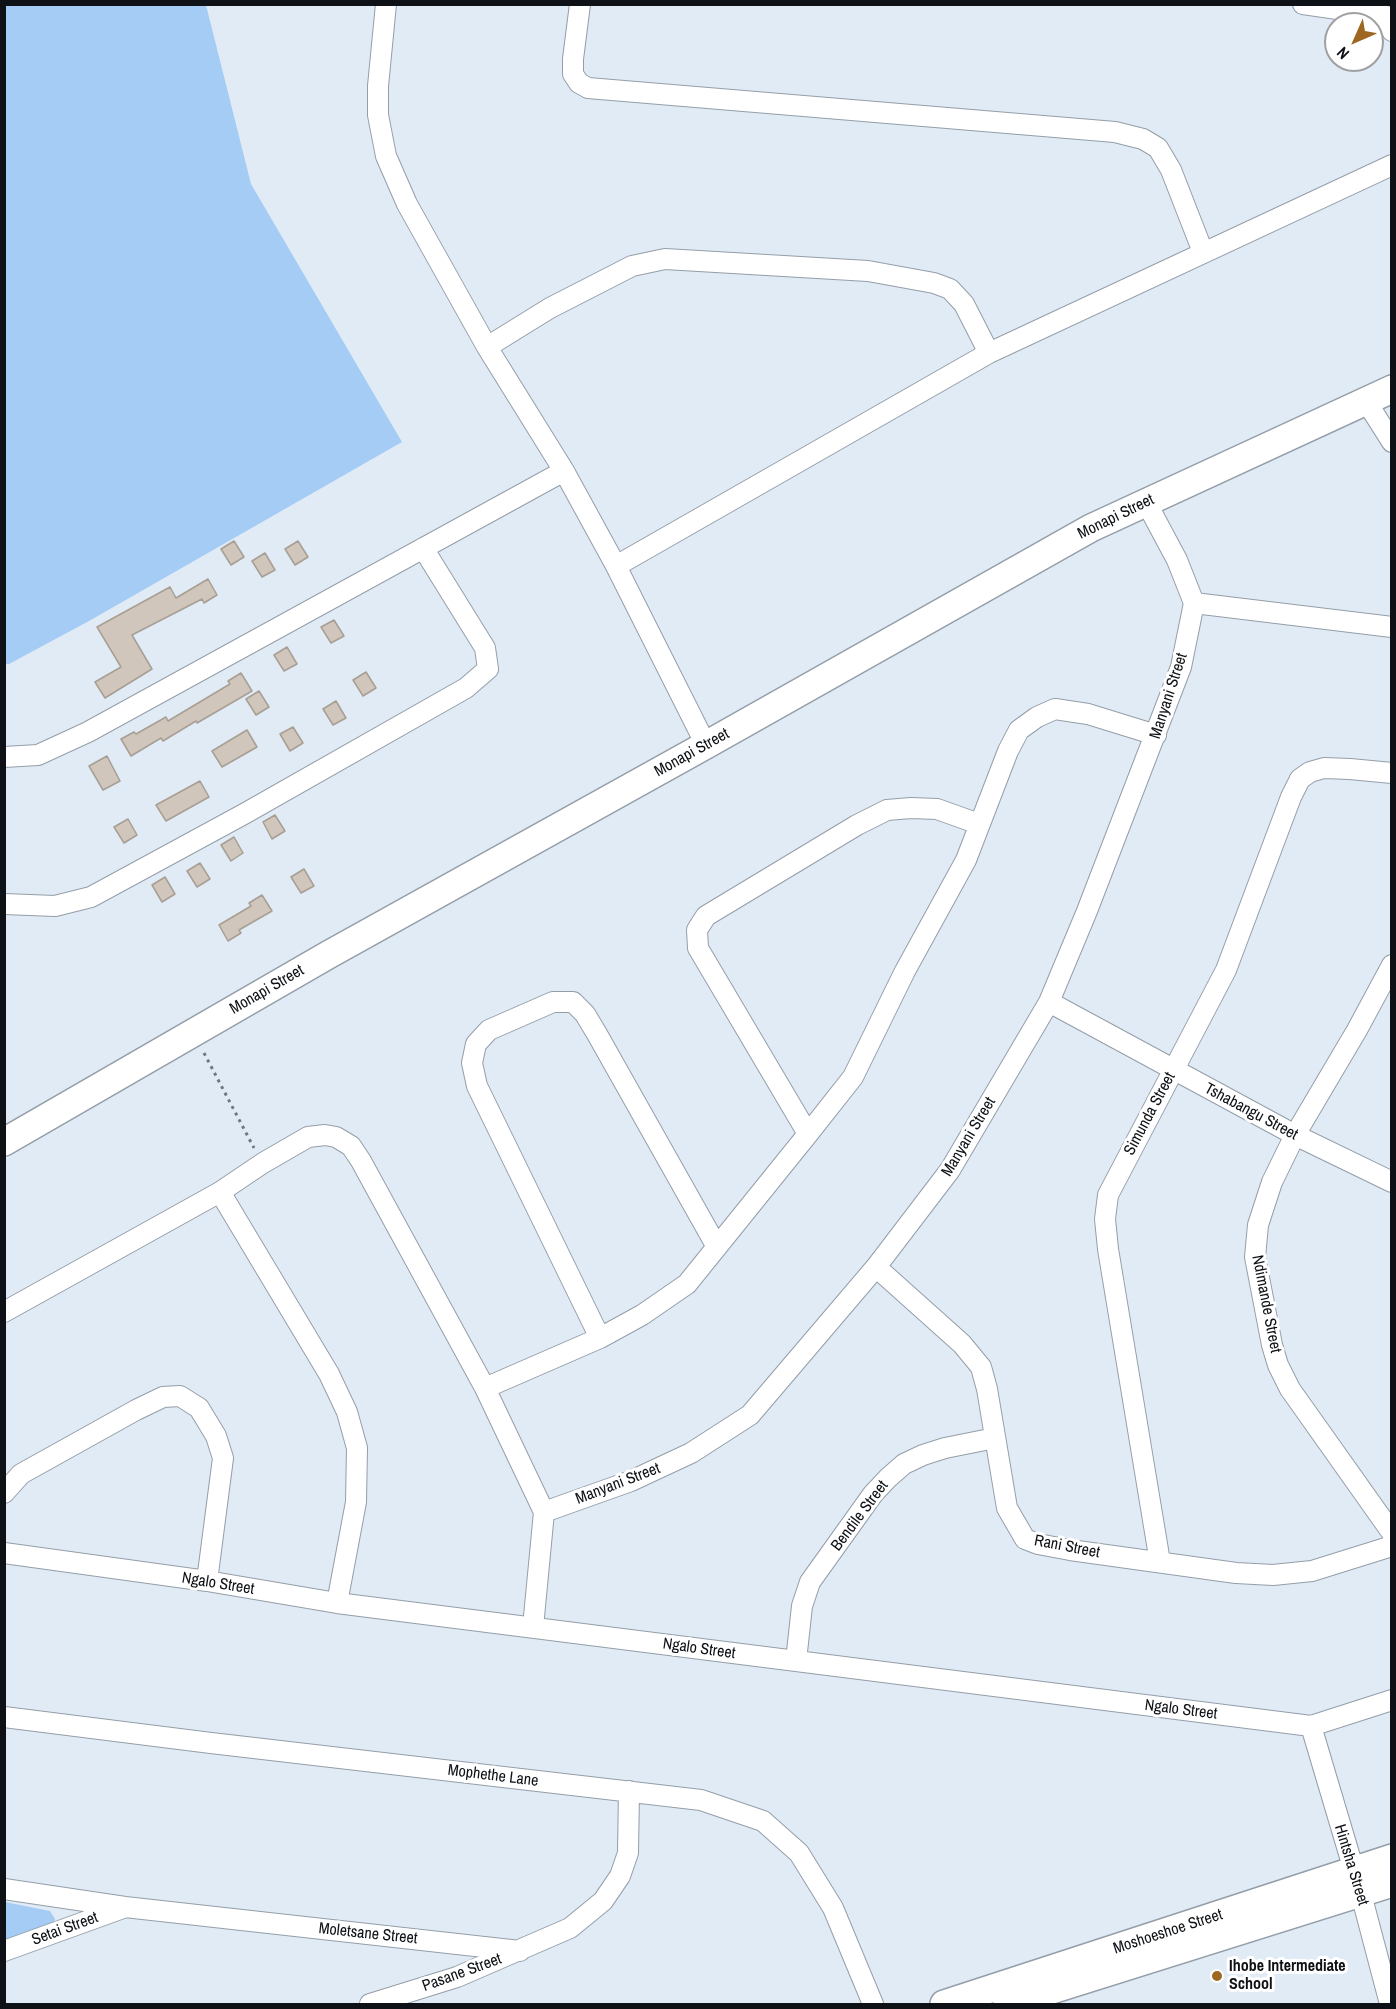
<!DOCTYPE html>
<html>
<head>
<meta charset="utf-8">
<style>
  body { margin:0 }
  #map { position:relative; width:1396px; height:2009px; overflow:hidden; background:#e1ebf6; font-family:"Archivo Narrow",sans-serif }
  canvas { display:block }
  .frame { position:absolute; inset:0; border:6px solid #0e1115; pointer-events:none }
  .north { position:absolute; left:1324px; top:12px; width:60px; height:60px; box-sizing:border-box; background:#fff; border:2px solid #9fa0a1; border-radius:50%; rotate:225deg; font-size:16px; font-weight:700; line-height:24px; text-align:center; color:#0e1115 }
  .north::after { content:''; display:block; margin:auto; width:21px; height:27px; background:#9d6720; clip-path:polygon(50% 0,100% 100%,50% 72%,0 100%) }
</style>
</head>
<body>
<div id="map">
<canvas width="1396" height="2009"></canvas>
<div class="frame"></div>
<div class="north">N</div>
</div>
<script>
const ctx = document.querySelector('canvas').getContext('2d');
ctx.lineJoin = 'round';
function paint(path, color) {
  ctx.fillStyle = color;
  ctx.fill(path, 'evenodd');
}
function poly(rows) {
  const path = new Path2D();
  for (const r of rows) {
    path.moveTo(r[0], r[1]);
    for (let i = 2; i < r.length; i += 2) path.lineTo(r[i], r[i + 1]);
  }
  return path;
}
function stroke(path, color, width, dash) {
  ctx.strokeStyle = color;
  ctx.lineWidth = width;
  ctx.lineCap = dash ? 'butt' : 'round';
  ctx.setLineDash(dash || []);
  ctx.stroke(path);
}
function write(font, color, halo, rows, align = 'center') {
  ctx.font = font + ' "Archivo Narrow",sans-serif';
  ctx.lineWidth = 6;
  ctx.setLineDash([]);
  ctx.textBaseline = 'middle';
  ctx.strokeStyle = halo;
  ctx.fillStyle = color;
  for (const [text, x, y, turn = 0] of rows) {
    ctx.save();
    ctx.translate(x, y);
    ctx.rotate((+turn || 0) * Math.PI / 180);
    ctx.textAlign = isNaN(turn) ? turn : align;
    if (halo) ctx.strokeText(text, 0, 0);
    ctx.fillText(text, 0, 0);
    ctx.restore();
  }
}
paint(poly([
  [5,4,206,5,251,184,402,442,89,621,9,664,4,664],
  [5,1902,50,1911,55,1919,54,1923,5,1944]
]), '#a4ccf4');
const building = poly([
  [234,541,244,557,231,565,221,549,234,541],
  [298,541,308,557,295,565,285,549,298,541],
  [265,553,275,570,262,577,252,561,265,553],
  [208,579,217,595,204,603,202,599,132,635,152,669,105,698,95,682,121,667,97,627,170,587,176,598,208,579],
  [334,620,344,636,331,643,321,627,334,620],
  [287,647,297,664,284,671,274,655,287,647],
  [366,672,376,688,363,696,353,680,366,672],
  [241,673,252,691,197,723,196,721,163,741,161,738,131,756,121,739,134,732,136,734,166,717,168,721,230,684,228,681,241,673],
  [259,691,269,707,256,715,246,699,259,691],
  [336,701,346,718,333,725,323,709,336,701],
  [293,727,303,743,290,751,280,734,293,727],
  [247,730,257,747,222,767,212,751,247,730],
  [107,756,120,781,103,790,89,766,107,756],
  [200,781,209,797,166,821,156,805,200,781],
  [275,815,285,831,272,839,263,822,275,815],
  [128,819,137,835,124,843,114,827,128,819],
  [234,837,243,853,231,861,221,845,234,837],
  [200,863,210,879,197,887,187,871,200,863],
  [304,869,314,886,301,893,291,877,304,869],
  [165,877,175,894,162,902,152,885,165,877],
  [262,895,272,911,239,930,241,933,228,941,219,925,251,906,249,903,262,895]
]);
paint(building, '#d0c6bc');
stroke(building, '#a79e94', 1.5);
const street = poly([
  [386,4,378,86,378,115,386,156,407,204,487,347,564,471,616,566,706,745],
  [580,4,573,59,573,74,579,83,588,88,1115,132,1143,139,1158,148,1171,170,1203,252],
  [1303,4,1386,16,1392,31],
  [487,347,550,308,632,266,665,259,868,271,934,283,950,289,964,304,989,353],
  [1366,401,1392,442],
  [616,566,989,353,1392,165],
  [1194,603,1392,627],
  [4,757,38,755,88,732,564,471],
  [4,904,55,906,91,897,244,814,466,688,488,669,485,648,423,548],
  [1392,965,1357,1030,1295,1135,1272,1182,1258,1225,1255,1257,1272,1345,1278,1365,1290,1389,1392,1533],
  [1049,1002,1295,1135,1392,1182],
  [808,1134,698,948,697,930,706,916,857,825,887,810,911,808,937,809,979,824],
  [220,1192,329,1374,347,1412,357,1448,356,1502,337,1603],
  [876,1267,962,1344,981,1367,987,1389,1007,1508,1025,1539,1038,1544,1070,1550,1236,1573,1273,1575,1312,1571,1392,1546],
  [4,1312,220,1192,263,1163,308,1137,325,1135,336,1137,351,1146,361,1161,485,1388,544,1512,533,1627],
  [600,1338,477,1086,472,1063,476,1044,489,1030,553,1002,573,1002,585,1014,597,1034,717,1247],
  [485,1388,600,1338,642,1315,687,1284,808,1134,853,1077,905,971,966,860,1008,751,1019,730,1037,717,1055,709,1088,714,1156,735],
  [4,1493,21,1474,136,1410,163,1397,180,1396,199,1408,216,1436,223,1458,207,1581],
  [544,1512,631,1481,691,1453,750,1415,876,1267,950,1170,1049,1002,1087,911,1181,667,1194,603,1177,560,1146,502],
  [4,1553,207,1581,337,1603,1311,1726,1392,1700],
  [1160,1562,1108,1249,1105,1219,1108,1195,1226,970,1291,797,1300,779,1310,772,1324,768,1350,769,1392,773],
  [796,1661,802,1606,810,1582,873,1494,888,1478,904,1464,923,1455,945,1448,995,1438],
  [4,1717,211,1743,701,1800,763,1821,799,1853,833,1908,873,2004],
  [1311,1726,1361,1894,1390,2004],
  [4,1889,125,1907,520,1951],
  [4,1951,123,1908],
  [370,2004,457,1977,570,1928,603,1901,620,1876,628,1853,629,1791]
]);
const secondary = poly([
  [4,1142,328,955,706,745,1091,528,1392,389],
  [944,2004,1392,1858],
  [1007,2004,1392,1883]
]);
stroke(street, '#949ea8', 22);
stroke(secondary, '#949ea8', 30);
stroke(poly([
  [204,1053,254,1148]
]), '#727880', 3, [3, 4.5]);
stroke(street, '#fff', 20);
stroke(secondary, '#fff', 27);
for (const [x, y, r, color] of [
  [1217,1976,6,"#9d6720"]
]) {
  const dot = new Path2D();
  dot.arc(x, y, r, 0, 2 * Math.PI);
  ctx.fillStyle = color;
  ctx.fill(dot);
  stroke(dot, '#fff', 2);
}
write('16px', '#0e1115', '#fff', [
  ["Monapi Street",1116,517,-26],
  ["Manyani Street",1169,696,-72],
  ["Monapi Street",692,753,-29],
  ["Monapi Street",267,990,-30],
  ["Tshabangu Street",1251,1112,28],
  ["Simunda Street",1150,1114,-62],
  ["Manyani Street",969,1137,-59],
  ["Ndimande Street",1266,1304,79],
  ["Manyani Street",618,1484,-21],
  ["Bendile Street",860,1516,-53],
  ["Rani Street",1067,1547,11],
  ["Ngalo Street",218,1584,9],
  ["Ngalo Street",699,1649,8],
  ["Ngalo Street",1181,1710,7],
  ["Mophethe Lane",493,1776,7],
  ["Hintsha Street",1351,1865,73],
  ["Setai Street",65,1929,-20],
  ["Moshoeshoe Street",1168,1932,-18],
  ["Moletsane Street",368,1934,6],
  ["Pasane Street",462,1973,-20]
]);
write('bold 16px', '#0e1115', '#fff', [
  ["Ihobe Intermediate",1229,1967],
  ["School",1229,1985]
], 'left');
</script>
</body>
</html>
